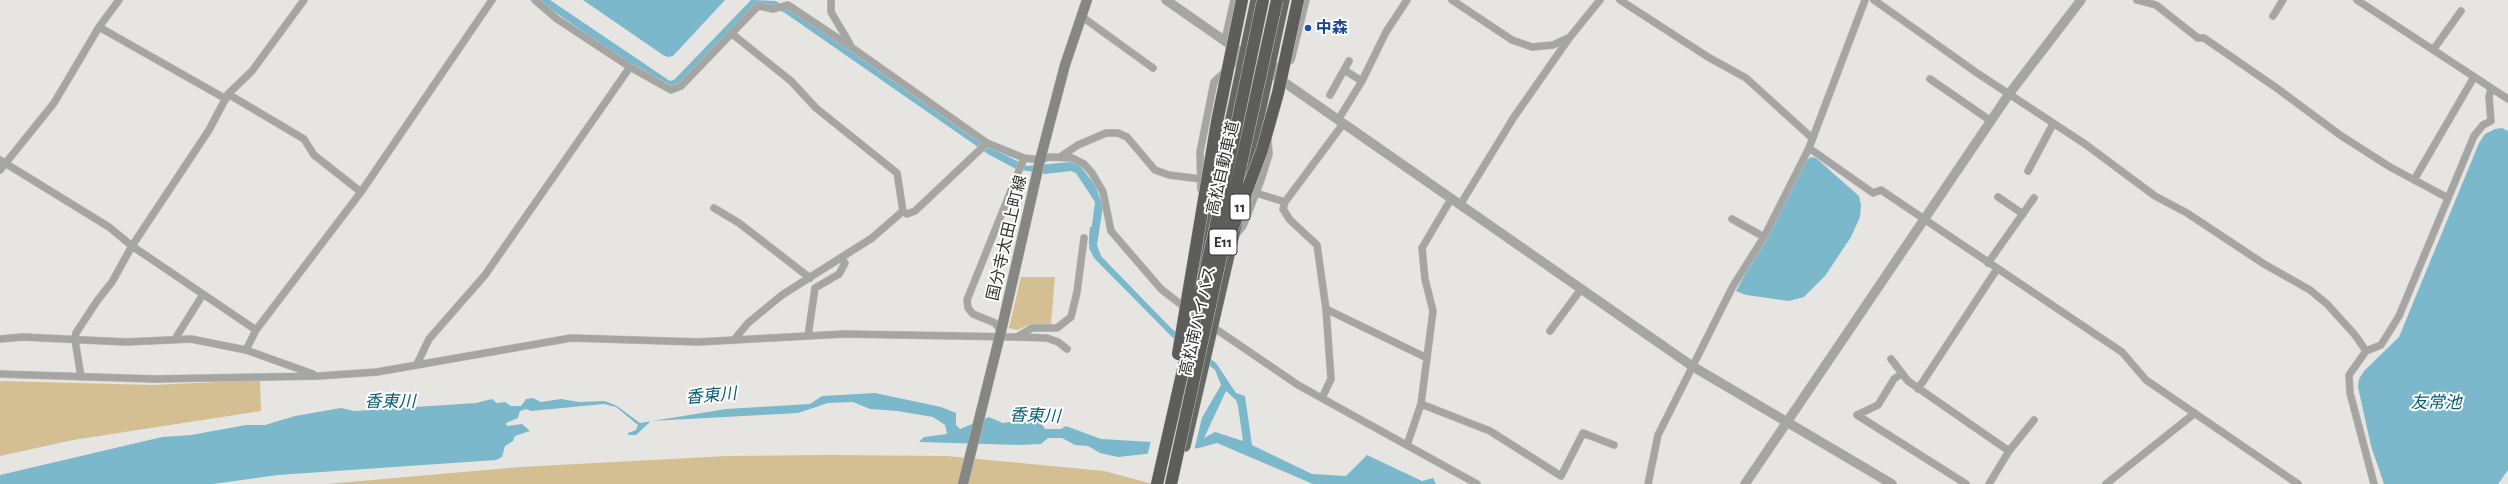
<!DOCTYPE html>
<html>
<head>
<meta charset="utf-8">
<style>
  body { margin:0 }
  canvas { display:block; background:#e7e5e2 }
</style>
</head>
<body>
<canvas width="2508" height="484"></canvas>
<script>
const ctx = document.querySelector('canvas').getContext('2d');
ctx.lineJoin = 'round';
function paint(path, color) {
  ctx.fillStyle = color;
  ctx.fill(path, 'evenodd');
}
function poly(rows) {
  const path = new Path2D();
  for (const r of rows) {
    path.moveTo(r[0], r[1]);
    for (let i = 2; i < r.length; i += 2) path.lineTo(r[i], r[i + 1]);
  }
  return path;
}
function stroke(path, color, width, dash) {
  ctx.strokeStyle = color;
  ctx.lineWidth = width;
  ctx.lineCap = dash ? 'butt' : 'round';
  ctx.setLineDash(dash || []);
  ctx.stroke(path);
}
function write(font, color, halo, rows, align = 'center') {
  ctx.font = font + ' "Alegreya Sans","Noto Sans JP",sans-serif';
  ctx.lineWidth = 4;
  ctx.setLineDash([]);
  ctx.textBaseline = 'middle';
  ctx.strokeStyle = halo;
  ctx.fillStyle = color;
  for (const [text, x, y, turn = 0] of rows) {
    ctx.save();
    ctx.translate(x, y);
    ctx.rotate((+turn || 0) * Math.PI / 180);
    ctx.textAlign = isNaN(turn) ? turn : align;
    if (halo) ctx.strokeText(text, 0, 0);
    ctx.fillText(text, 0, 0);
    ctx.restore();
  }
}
paint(poly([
  [1021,277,1055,277,1051,324,1031,324,1017,330,1009,328],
  [260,380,261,411,73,440,0,456,0,381,153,385],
  [828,455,947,456,1104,471,1153,484,326,484,520,467,727,456]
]), '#d4bf93');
paint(poly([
  [538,0,550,0,670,81,674,80,751,0,776,1,864,59,983,144,1027,166,1071,162,1081,167,1095,185,1103,206,1097,245,1101,256,1171,328,1216,363,1236,393,1245,396,1252,445,1312,474,1346,476,1367,455,1422,481,1433,478,1436,484,1313,484,1217,443,1199,448,1118,457,1100,453,1088,446,1075,445,1062,438,1048,438,1041,444,1020,445,919,442,924,437,947,434,945,425,933,417,897,411,870,409,853,402,828,403,798,413,651,421,636,435,628,435,628,433,636,430,638,425,616,407,604,404,531,411,526,409,520,411,518,418,506,423,507,426,522,424,530,431,515,436,513,441,505,446,502,457,496,460,278,475,213,484,0,484,0,475,162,437,191,435,246,425,265,425,295,416,341,408,354,411,476,403,492,399,497,403,505,402,511,406,521,406,526,399,533,398,541,402,561,399,579,402,605,401,617,406,640,423,726,409,810,404,822,396,875,393,941,407,956,413,956,425,960,429,989,417,1003,423,1038,418,1045,429,1061,429,1066,426,1101,439,1152,442,1189,440,1221,385,1215,370,1172,337,1094,258,1089,248,1095,202,1076,173,1071,171,1045,174,1016,169,988,154,785,13,768,4,754,5,678,85,671,87,629,64],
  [1226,391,1236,400,1238,406,1243,441,1215,432,1204,438],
  [583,0,725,0,673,56,668,57,663,55],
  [2502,128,2508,131,2508,470,2498,484,2384,484,2371,446,2358,387,2359,379,2364,371,2399,337,2479,143,2485,134,2495,129],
  [1811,157,1816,158,1859,196,1861,205,1860,217,1851,237,1825,276,1804,297,1789,301,1746,295,1736,291,1807,160]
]), '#7bb8cc');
paint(poly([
  [1203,413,1194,451,1147,457,1151,440,1188,438]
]), '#e7e5e2');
stroke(poly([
  [1090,243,1091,228]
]), '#7bb8cc', 2.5);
const minor = poly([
  [535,0,557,19,630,67,671,90,681,86,756,8,760,6,773,9,788,5,851,47,987,143,1024,158,1040,160,1049,157,1072,158,1084,164,1092,173,1103,192,1111,231,1161,289,1188,310],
  [831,0,831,12,850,44],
  [1452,0,1512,40,1532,47,1553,45,1570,37,1600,0],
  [1620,0,1708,57,1746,78,1812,138],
  [1874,0,1977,73,2085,144,2155,196,2187,213,2264,264,2310,290,2327,304,2355,335,2366,351],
  [2137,0,2156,5,2198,38,2204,38,2278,89,2340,135,2390,167,2448,198],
  [2357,0,2508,99],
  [1081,16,1153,68],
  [2273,16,2283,0],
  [99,27,226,99],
  [731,33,791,81,816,108,897,173,903,211],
  [1225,40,1234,0],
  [2433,50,2461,11],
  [1344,70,1362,81],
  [1269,71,1291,60,1306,0],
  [1930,79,1991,121],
  [228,94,304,139,314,155,361,192],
  [1330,95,1349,61],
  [1338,120,1362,81,1386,32,1407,0],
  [1809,148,1873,193,1881,190,2095,334,2122,352,2146,380,2298,484],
  [1060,157,1078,145,1106,133,1118,133,1127,137,1155,170,1169,175,1201,179],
  [0,160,109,227,132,246,256,330],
  [0,170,54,103,99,27,119,0],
  [2028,171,2053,124],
  [2414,180,2474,77],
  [1201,189,1200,152,1214,82,1244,54],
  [1256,193,1285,202,1343,124],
  [1998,197,2023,214],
  [1285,202,1283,209,1290,220,1317,245,1326,309,1331,379,1322,398],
  [1460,205,1514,117,1570,37],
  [714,208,739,223,810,278],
  [1732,219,1764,237],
  [1233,238,1243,226,1261,180,1269,154,1268,141],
  [1988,263,2034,198],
  [1326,309,1427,358],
  [1210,325,1298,385,1477,484],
  [1001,331,995,323,973,314,968,308,967,300,1024,158],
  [1550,331,1581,289],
  [808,336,815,288,839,274,845,263,841,258],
  [1017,337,1032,328,1057,328,1071,317,1077,292,1084,238],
  [0,339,23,337,126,342,191,339,246,350,313,374],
  [175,339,200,299],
  [734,340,748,323,782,295,872,238,903,211,907,214,915,211,987,143],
  [246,350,256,330,361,192,492,0],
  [1891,359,1908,381,2009,451],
  [417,364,429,339,485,275,630,67],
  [0,374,154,379,319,376,377,372,571,338,698,342,844,334,1017,337,1047,338,1058,342,1067,349],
  [1901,374,1894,379,1878,405,1857,415,1966,484],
  [81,377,75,340,76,333,97,301,112,282,132,246,209,130,228,94,252,71,304,0],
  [1918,389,1997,269],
  [1421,404,1490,431,1561,476,1583,433,1614,445],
  [1407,445,1421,404,1433,311,1425,279,1422,248,1451,199],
  [1648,484,1658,435,1733,286,1764,237,1809,148,1865,0],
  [1989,484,2009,451,2034,420],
  [2106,484,2195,413],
  [2374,484,2350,393,2349,375,2366,351,2381,345,2399,316,2474,136,2483,125,2491,121,2489,97,2491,88]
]);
const tertiary = poly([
  [1166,0,1692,366,1892,484],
  [1745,484,2009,94,2081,0]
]);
const secondary = poly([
  [963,484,1002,327,1040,160,1065,65,1087,0]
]);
const trunk = poly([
  [1244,187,1284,0],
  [1193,299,1256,0],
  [1185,446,1236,225]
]);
stroke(minor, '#c3c1be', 8);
stroke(tertiary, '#c3c1be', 10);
stroke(secondary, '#c3c1be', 11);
stroke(trunk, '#c3c1be', 12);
stroke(minor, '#a5a6a4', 7);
stroke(tertiary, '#a5a6a4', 9);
stroke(secondary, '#868785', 10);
stroke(trunk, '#666864', 11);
const motorwayBridge = poly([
  [1231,233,1262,150,1278,93,1298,0],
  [1178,354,1217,122,1242,0],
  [1157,484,1215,229,1263,0],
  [1171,484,1277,0]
]);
stroke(motorwayBridge, '#c3c1be', 13, []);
stroke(motorwayBridge, '#5d5e5b', 12);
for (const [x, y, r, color] of [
  [1308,28,4,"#1a4fb4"]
]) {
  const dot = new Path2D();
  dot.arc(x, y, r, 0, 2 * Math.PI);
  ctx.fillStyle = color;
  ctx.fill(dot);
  stroke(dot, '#fff', 1.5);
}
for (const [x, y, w] of [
  [1240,207,20],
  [1223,242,28]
]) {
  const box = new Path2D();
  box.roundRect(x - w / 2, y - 13, w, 26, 3);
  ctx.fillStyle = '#fff';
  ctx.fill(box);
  stroke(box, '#323130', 1);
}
write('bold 15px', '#323130', null, [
  ["11",1240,207],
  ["E11",1223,242]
]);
write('bold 16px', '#164399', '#fff', [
  ["中森",1316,28]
], 'left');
write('16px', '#323130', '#fff', [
  ["高松自動車道",1223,168,-77],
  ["国分寺太田上町線",1007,238,-77],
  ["高松南バイパス",1198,321,-77]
]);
write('italic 17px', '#095f74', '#fff', [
  ["香東川",711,396,-5],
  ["香東川",390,402],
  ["友常池",2436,403],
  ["香東川",1035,416,2]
]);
</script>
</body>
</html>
